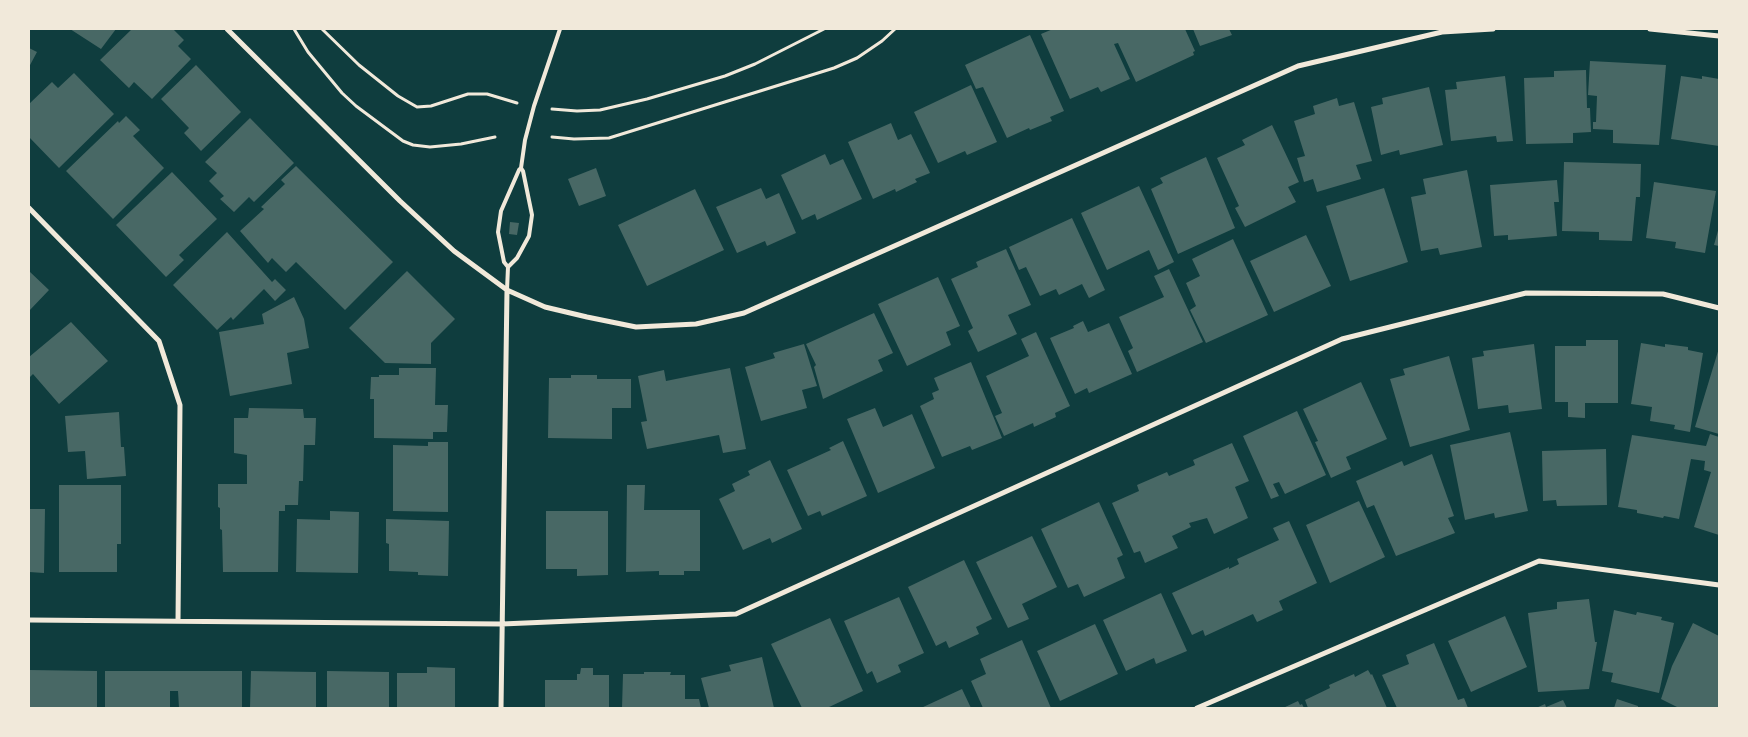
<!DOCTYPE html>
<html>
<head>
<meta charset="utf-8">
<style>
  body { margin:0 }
  #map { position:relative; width:1748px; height:737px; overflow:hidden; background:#0f3d3e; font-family:Raleway,sans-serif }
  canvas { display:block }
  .frame { position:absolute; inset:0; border:30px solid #f1e9da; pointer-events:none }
</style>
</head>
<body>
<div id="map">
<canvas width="1748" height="737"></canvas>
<div class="frame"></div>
</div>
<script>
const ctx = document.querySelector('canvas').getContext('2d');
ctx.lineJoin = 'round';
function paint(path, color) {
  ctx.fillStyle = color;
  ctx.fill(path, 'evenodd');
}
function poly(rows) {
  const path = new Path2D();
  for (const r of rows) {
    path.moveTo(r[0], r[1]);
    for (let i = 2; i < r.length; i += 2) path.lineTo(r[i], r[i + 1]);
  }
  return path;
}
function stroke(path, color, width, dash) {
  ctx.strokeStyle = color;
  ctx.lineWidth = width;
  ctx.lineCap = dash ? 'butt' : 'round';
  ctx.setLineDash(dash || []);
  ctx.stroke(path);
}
paint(poly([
  [70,29,116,29,101,49],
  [132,29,173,29,184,40,178,46,191,59,152,99,134,82,129,88,100,60],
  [1053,29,1185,29,1195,51,1193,52,1194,55,1136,82,1118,43,1114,44,1130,79,1101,92,1098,87,1070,99,1041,34],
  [1193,29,1229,29,1232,35,1200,46],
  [1030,35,1064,111,1050,117,1052,121,1030,130,1029,128,1007,138,983,87,976,89,965,65],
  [29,48,37,52,29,67],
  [1590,61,1666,65,1659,145,1613,143,1613,130,1593,129,1593,122,1596,122,1597,96,1588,95],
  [196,65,241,112,201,151,184,133,189,128,161,99],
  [1586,70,1587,108,1590,108,1591,132,1573,133,1573,143,1526,144,1524,78,1554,77,1554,71],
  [74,73,114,114,59,168,29,137,29,104,52,82,58,88],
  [1505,76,1513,141,1497,142,1496,136,1451,141,1445,90,1457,89,1456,82],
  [1681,76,1702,79,1702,76,1719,79,1719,146,1671,139],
  [971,85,997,142,967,155,965,151,938,163,914,112],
  [1429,87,1443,145,1400,155,1399,150,1381,155,1371,107,1383,104,1382,98],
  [1337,98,1339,106,1354,102,1372,161,1356,165,1361,179,1317,192,1313,179,1304,182,1297,158,1305,156,1294,121,1315,114,1313,106],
  [126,116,140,130,133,136,164,168,113,219,66,171,118,121,119,123],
  [250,118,294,163,254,202,249,197,234,212,220,199,224,196,209,181,217,173,205,162],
  [891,123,898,140,911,134,930,173,915,179,917,182,896,192,895,189,873,199,848,142],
  [1272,125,1299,182,1288,187,1296,202,1245,227,1235,208,1239,206,1217,158,1245,145,1242,140],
  [825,154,830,165,843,159,862,199,817,220,815,214,802,220,781,175],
  [1206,157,1235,228,1178,254,1151,189,1163,183,1160,178],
  [1564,162,1641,164,1640,197,1636,197,1632,241,1599,240,1599,232,1562,231],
  [296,166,393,262,345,310,296,262,286,272,272,258,268,263,240,231,264,209,261,207,285,184,281,180],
  [596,168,606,196,579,206,568,179],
  [1467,170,1482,247,1440,255,1438,248,1421,251,1411,197,1426,194,1423,179],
  [172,172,217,219,179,255,184,260,166,277,116,225],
  [1557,180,1559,202,1554,202,1557,236,1508,240,1508,235,1494,236,1490,185],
  [1654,182,1716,191,1705,253,1675,248,1676,242,1646,238],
  [1139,186,1174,262,1158,270,1149,250,1107,270,1081,213],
  [761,188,766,199,779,193,796,233,767,246,765,241,737,253,716,207],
  [1384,188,1408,262,1350,281,1326,206],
  [695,189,724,250,647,286,618,225],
  [1072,218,1105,290,1089,298,1082,284,1059,295,1056,289,1040,296,1026,267,1019,270,1009,247],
  [510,222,519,223,517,235,509,234],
  [1719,227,1719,246,1714,245],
  [227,232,272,282,275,279,286,290,275,301,264,289,233,320,231,317,217,330,173,285],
  [1306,235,1331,286,1274,312,1250,261],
  [1233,239,1268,315,1206,343,1190,310,1196,306,1186,283,1200,276,1192,259],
  [1006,249,1031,305,1008,315,1017,334,978,352,968,331,973,328,951,279,978,267,976,262],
  [1169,269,1203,342,1137,372,1128,351,1133,348,1119,317,1164,297,1154,276],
  [29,271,49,290,29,311],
  [407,271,455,319,431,343,431,364,385,363,349,328],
  [938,277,960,326,946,332,951,345,907,366,878,304],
  [294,297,304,319,309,348,287,353,292,384,230,396,219,332,264,324,262,314],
  [874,313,893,353,878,360,883,371,823,399,814,367,816,365,806,344],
  [1083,321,1088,332,1109,323,1132,374,1089,393,1087,388,1075,394,1050,338,1074,328,1073,326],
  [71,322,108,361,59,404,33,374,29,378,29,357],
  [1036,332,1070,406,1055,413,1056,417,1034,427,1033,423,1004,436,995,416,1002,413,986,376,1029,356,1021,339],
  [1586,340,1618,340,1618,403,1585,403,1585,418,1568,417,1568,402,1555,402,1555,346,1586,346],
  [1641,343,1665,347,1665,344,1688,347,1688,350,1703,353,1690,432,1674,429,1675,425,1650,421,1652,407,1631,404],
  [804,344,817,386,802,390,807,408,761,421,745,367,775,358,773,353],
  [1534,344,1542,409,1509,413,1508,405,1478,409,1472,358,1484,356,1483,351],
  [1719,348,1719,434,1695,427],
  [1449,356,1470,430,1410,447,1390,379,1405,375,1403,369],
  [971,362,1002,438,972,450,970,446,942,457,920,406,934,399,932,393,939,390,934,378],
  [399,368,436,368,435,405,448,405,447,432,433,432,433,439,374,438,374,399,370,399,371,377,379,377,379,375,399,375],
  [730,368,746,449,723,453,719,435,647,449,641,422,647,421,638,376,664,370,666,381],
  [571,375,597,375,597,379,631,379,631,408,612,408,612,439,548,438,549,378,571,378],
  [1361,382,1387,439,1346,457,1351,469,1331,478,1315,442,1318,441,1303,409],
  [249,408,303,409,304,418,316,418,315,445,304,445,303,481,299,481,298,505,285,505,285,511,279,511,278,572,223,572,222,530,220,529,220,508,218,507,218,484,247,484,247,455,234,453,234,418,248,418],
  [875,408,883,427,912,414,935,468,878,493,847,419],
  [1297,411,1326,475,1285,494,1279,482,1273,484,1279,496,1271,499,1243,436],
  [119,412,121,447,124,447,126,476,87,479,85,451,68,452,65,416],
  [1510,432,1528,511,1495,518,1494,513,1465,520,1450,445],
  [1710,434,1719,437,1719,535,1694,527,1711,472,1704,470,1705,461,1691,459,1679,519,1664,516,1663,518,1637,513,1637,510,1618,507,1632,435,1706,446],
  [843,441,867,496,822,516,820,511,808,516,787,470,831,450,829,448],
  [428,442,448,442,448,512,393,511,393,445,428,446],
  [1232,443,1249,481,1235,487,1248,518,1214,534,1207,518,1189,523,1191,527,1172,536,1178,548,1145,563,1140,551,1134,553,1112,503,1139,491,1137,485,1167,472,1169,476,1195,465,1193,460],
  [1606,449,1607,505,1557,506,1556,500,1543,501,1542,451],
  [1432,454,1454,516,1448,518,1455,533,1396,556,1374,505,1367,508,1356,481,1402,461,1404,466],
  [770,460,802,529,772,543,770,538,743,550,719,499,735,491,732,484,750,475,748,471],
  [59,485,121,485,121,544,117,544,117,572,59,572],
  [627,485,645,485,644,510,700,510,700,571,684,571,684,575,659,575,659,571,626,572],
  [1359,501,1385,557,1330,583,1306,525],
  [1099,502,1123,555,1117,558,1125,578,1084,597,1078,584,1068,588,1041,529],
  [29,509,45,509,44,573,29,572],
  [330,511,359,512,358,573,296,572,297,519,330,520],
  [546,511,608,511,608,575,577,576,577,569,546,569],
  [386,519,449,521,448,576,418,575,418,572,389,571,389,544,386,543],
  [1289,521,1317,583,1279,601,1283,610,1257,622,1253,614,1205,636,1203,630,1192,635,1172,593,1229,567,1229,569,1239,564,1237,559,1279,540,1273,528],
  [1032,536,1057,587,1022,604,1029,619,1008,628,976,562],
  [964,560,992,619,976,627,979,634,949,648,946,641,936,646,908,587],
  [1161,593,1187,651,1156,664,1154,658,1126,671,1103,620],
  [899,597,924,653,898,665,901,672,877,683,872,671,867,674,844,621],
  [1589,599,1595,642,1597,642,1589,689,1538,692,1528,613,1557,609,1557,602],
  [1614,610,1636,615,1637,612,1662,617,1661,620,1674,623,1659,693,1611,682,1613,673,1602,671],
  [1505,616,1527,667,1471,692,1448,641],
  [830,618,863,691,827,708,802,708,771,644],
  [1693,623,1719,636,1719,708,1679,708,1661,699,1672,666],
  [1095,624,1118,674,1060,701,1037,651],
  [1022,640,1051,708,983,708,971,681,986,674,980,659],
  [1434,643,1458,700,1464,698,1468,708,1397,708,1382,675,1409,664,1406,655],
  [762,657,774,708,709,708,701,678,731,671,729,665],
  [427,667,455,668,455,708,397,708,397,673,427,673],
  [581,668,593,668,593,675,609,675,609,708,545,708,545,680,577,680,577,674,580,674],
  [29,670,97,671,97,708,29,708],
  [1368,670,1371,675,1372,674,1387,708,1308,708,1305,700,1330,688,1329,685,1354,674,1355,677],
  [105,671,242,671,242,708,179,708,178,691,170,691,170,708,105,708],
  [251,671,316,672,316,708,250,708],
  [327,671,389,672,389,708,327,708],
  [644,672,671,672,670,675,685,675,685,699,699,699,701,708,622,708,623,674,644,674],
  [962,689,971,708,921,708],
  [1617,699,1638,706,1638,708,1614,708],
  [1563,700,1567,708,1536,708,1545,704,1546,707],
  [1298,701,1300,705,1302,704,1304,708,1283,708]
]), '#486865');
stroke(poly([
  [294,29,308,52,342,93,356,106,403,141,413,145,430,147,461,144,495,137],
  [322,29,359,65,398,96,417,107,431,106,468,94,487,94,517,103],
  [552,109,577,111,600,110,647,99,725,76,755,64,824,29],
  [552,137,574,139,609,138,834,68,857,58,882,41,895,29]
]), '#f1e9da', 3);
stroke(poly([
  [508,267,517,258,529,236,532,215,523,171,521,168],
  [507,290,508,267,504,262,498,232,501,211,519,170,521,168,525,140,534,106,560,29]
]), '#f1e9da', 4);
stroke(poly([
  [227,29,400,201,454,251,507,290,545,307,587,317,636,327,696,324,744,313,1298,66,1442,32,1493,29],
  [1650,29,1719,36],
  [29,208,159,341,180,405,178,621],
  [29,620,502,624,736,614,1342,339,1526,293,1663,294,1719,308],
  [501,708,507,290],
  [1197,708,1539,561,1719,585]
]), '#f1e9da', 5);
</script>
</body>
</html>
